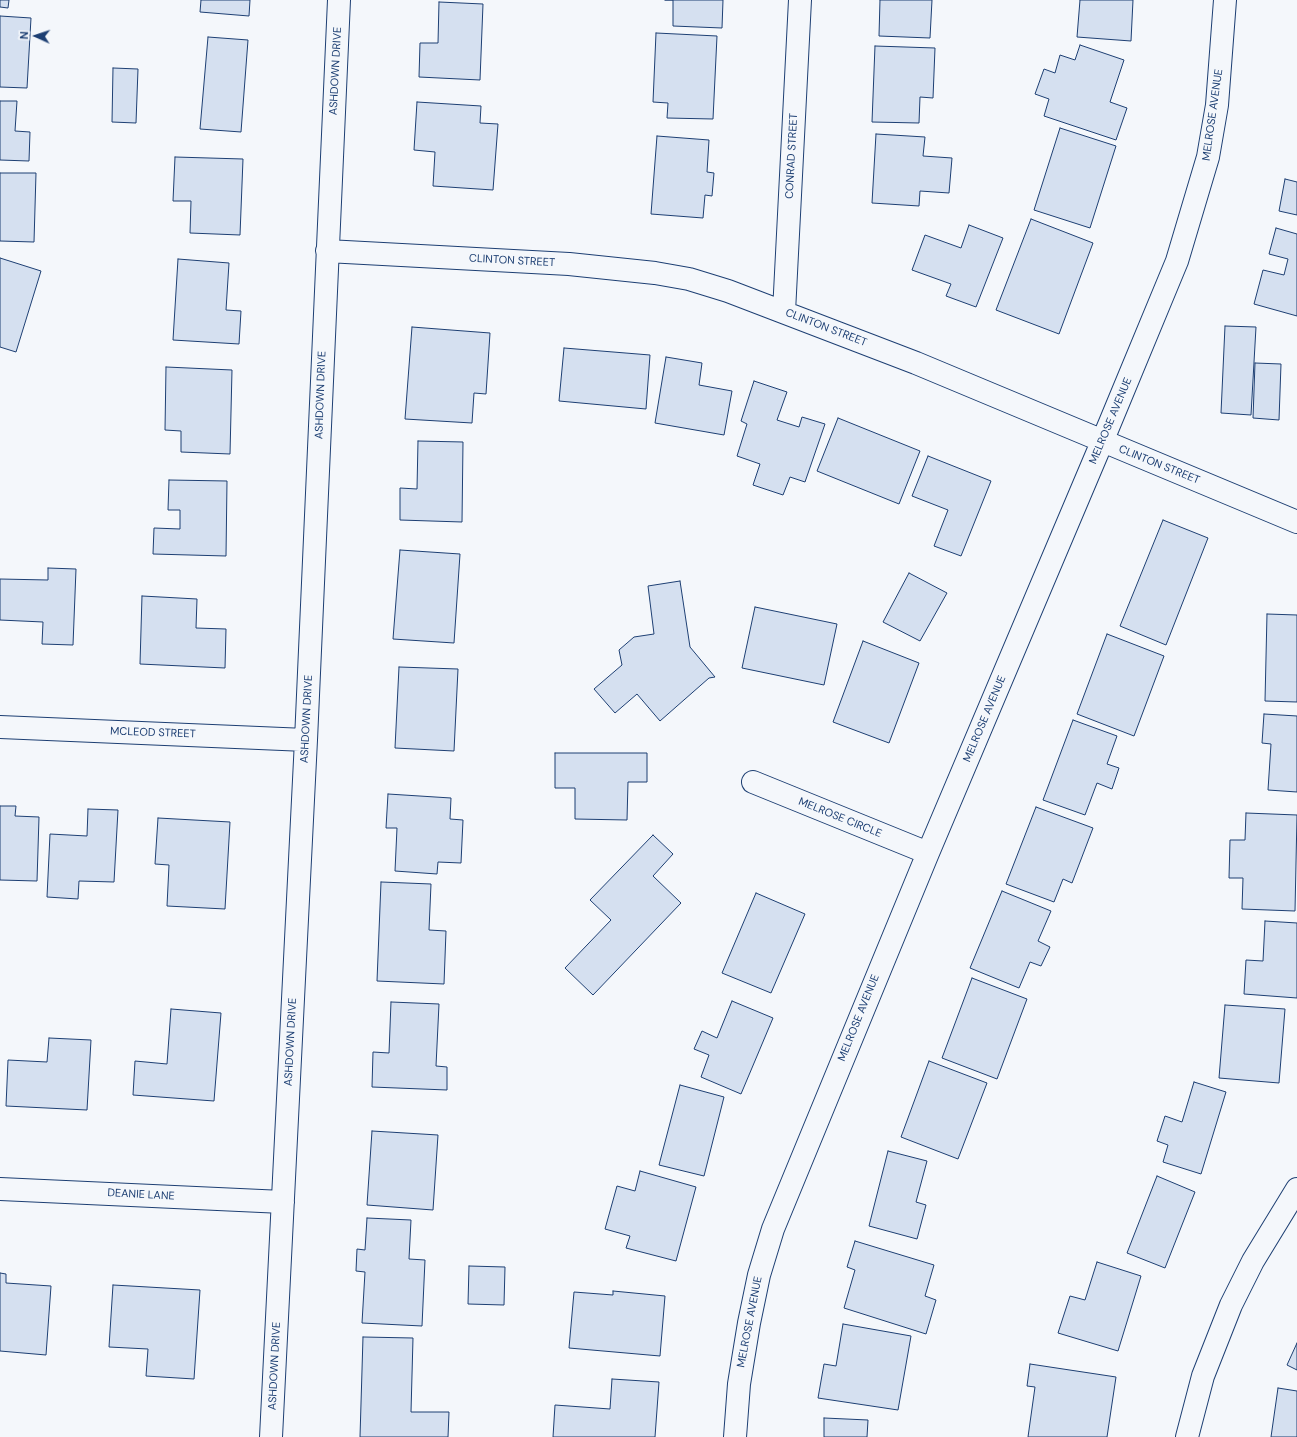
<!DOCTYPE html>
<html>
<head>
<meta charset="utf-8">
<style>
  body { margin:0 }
  #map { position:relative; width:1297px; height:1437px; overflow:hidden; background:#f4f7fb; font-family:"DM Sans",sans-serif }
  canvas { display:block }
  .north { position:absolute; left:16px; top:16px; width:40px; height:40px; -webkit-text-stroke:3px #f4f7fb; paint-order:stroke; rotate:273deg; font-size:11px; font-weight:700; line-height:16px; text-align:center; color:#1d3f73 }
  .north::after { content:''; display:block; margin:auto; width:14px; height:18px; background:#1d3f73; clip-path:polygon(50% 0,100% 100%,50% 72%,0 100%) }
</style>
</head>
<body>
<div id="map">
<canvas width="1297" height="1437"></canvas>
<div class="north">N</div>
</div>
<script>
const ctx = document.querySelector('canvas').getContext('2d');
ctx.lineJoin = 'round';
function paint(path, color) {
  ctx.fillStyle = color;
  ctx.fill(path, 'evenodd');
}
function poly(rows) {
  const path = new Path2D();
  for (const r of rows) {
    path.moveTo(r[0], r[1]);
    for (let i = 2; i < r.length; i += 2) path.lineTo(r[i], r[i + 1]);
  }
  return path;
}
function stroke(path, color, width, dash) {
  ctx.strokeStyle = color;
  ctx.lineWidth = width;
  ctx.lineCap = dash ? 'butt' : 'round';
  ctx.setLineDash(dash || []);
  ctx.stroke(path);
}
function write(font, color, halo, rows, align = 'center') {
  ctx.font = font + ' "DM Sans",sans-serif';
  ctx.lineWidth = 3;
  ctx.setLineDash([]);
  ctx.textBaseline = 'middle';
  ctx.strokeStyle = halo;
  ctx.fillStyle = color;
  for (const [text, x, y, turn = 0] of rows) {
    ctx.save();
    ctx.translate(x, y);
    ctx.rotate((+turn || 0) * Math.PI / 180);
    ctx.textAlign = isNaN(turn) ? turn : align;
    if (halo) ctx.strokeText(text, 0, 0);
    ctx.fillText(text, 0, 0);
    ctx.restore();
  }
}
const building = poly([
  [0,0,9,0,8,8,0,7,0,0],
  [201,0,250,0,249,16,200,12,201,0],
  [665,0,723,0,722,28,673,26,673,0,665,0],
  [880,0,932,0,930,38,879,36,880,0],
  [1080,0,1133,0,1131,41,1077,37,1080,0],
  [439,2,483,4,480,80,419,77,420,43,438,43,439,2],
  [0,16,31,18,27,88,0,87,0,16],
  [656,33,717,36,713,119,667,118,668,103,653,102,656,33],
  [208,37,248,40,241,132,200,129,208,37],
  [1080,45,1124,60,1110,102,1127,108,1116,140,1044,116,1049,99,1035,94,1044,69,1055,73,1060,55,1075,60,1080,45],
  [875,46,935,48,933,98,920,97,919,123,872,122,875,46],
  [113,68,138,69,136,123,112,122,113,68],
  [0,101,17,101,15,131,30,132,29,161,0,160,0,101],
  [417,102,481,106,480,123,498,124,493,190,433,186,435,152,414,150,417,102],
  [1060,128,1116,146,1090,228,1034,210,1060,128],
  [876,134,925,137,923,156,952,158,949,193,920,191,919,206,872,203,876,134],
  [657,136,709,140,707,172,714,173,712,196,705,195,703,218,651,214,657,136],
  [175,157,243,159,240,235,190,233,191,201,173,201,175,157],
  [0,173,36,173,34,242,0,241,0,173],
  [1285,179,1297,182,1297,215,1279,211,1285,179],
  [1031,219,1093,243,1059,334,996,310,1031,219],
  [969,225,1003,238,976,307,946,296,951,284,912,270,925,235,961,248,969,225],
  [1276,228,1297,234,1297,316,1254,304,1263,270,1284,275,1288,259,1269,254,1276,228],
  [0,258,41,271,16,352,0,347,0,258],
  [178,259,229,263,226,310,241,311,239,344,173,340,178,259],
  [1225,326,1256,327,1251,415,1221,413,1225,326],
  [412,327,490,333,486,394,474,393,472,423,405,419,412,327],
  [564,348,650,355,646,409,559,401,564,348],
  [666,357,702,363,699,385,732,391,724,435,655,423,666,357],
  [1255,363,1281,364,1279,420,1253,418,1255,363],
  [166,367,232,370,230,454,181,452,181,431,165,430,166,367],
  [754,381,787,392,777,420,799,427,802,417,825,424,805,482,790,477,783,495,753,485,760,464,737,456,747,424,741,421,754,381],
  [838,418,920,451,899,504,817,471,838,418],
  [418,441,463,442,462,522,400,520,400,488,417,489,418,441],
  [928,456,991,481,961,556,934,546,948,510,912,496,928,456],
  [169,480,227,481,226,556,153,554,154,528,180,529,180,510,168,510,169,480],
  [1163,520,1208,538,1166,645,1120,626,1163,520],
  [400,550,460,554,454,643,393,639,400,550],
  [48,568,76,569,73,645,42,644,43,622,0,620,0,579,48,580,48,568],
  [909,573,947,593,920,641,883,622,909,573],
  [680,581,690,647,715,677,709,678,660,721,637,694,615,713,594,689,622,665,619,650,634,637,654,634,648,586,680,581],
  [142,596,197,599,196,628,226,629,225,668,140,664,142,596],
  [755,607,837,624,824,685,742,668,755,607],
  [1267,614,1297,615,1297,702,1265,701,1267,614],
  [1107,634,1164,656,1134,736,1077,714,1107,634],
  [863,641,919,663,889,743,833,722,863,641],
  [399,667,458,669,454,751,395,748,399,667],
  [1264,714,1297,716,1297,792,1268,790,1271,744,1262,743,1264,714],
  [1073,720,1117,736,1107,764,1119,768,1112,789,1097,783,1085,815,1043,800,1073,720],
  [555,753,647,753,647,782,628,782,627,820,575,819,575,788,555,788,555,753],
  [388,794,451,798,450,819,463,820,461,863,438,862,437,874,395,871,397,828,386,828,388,794],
  [0,806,16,806,15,816,39,817,37,881,0,880,0,806],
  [1036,807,1093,828,1072,883,1063,879,1054,902,1006,884,1036,807],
  [88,809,118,810,114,882,79,881,78,899,47,897,50,834,87,836,88,809],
  [1246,813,1297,815,1295,911,1242,909,1243,878,1229,878,1230,840,1245,840,1246,813],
  [158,818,230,822,225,909,167,906,169,865,155,864,158,818],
  [653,835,673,854,653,876,681,903,593,995,565,968,611,920,590,900,653,835],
  [381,882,431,884,429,930,446,931,444,984,377,981,381,882],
  [1002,891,1051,911,1038,941,1050,947,1041,966,1030,962,1019,988,970,968,1002,891],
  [756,893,805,914,771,993,722,973,756,893],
  [1265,921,1297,923,1297,998,1244,994,1246,960,1263,961,1265,921],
  [972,978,1027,999,997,1079,942,1058,972,978],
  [732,1001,773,1018,741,1094,701,1077,709,1055,694,1049,702,1031,717,1038,732,1001],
  [391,1002,439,1004,436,1066,447,1067,447,1090,372,1087,373,1052,389,1053,391,1002],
  [1225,1005,1285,1009,1279,1083,1219,1078,1225,1005],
  [171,1009,221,1013,214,1101,133,1095,135,1061,167,1064,171,1009],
  [49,1038,91,1040,87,1110,6,1106,8,1060,47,1062,49,1038],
  [929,1061,987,1083,958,1159,901,1137,929,1061],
  [1194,1082,1226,1092,1201,1174,1163,1162,1168,1145,1157,1141,1165,1116,1182,1122,1194,1082],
  [680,1085,724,1097,704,1176,659,1165,680,1085],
  [372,1131,438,1135,433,1210,367,1205,372,1131],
  [888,1151,927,1161,916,1202,926,1205,917,1239,869,1226,888,1151],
  [640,1171,696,1187,676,1261,626,1248,630,1236,605,1229,617,1186,635,1191,640,1171],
  [1157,1176,1195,1192,1165,1268,1127,1253,1157,1176],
  [367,1218,411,1220,409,1259,425,1260,422,1326,362,1323,365,1272,356,1271,357,1249,365,1250,367,1218],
  [855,1241,934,1265,925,1296,936,1300,926,1334,844,1308,855,1270,847,1267,855,1241],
  [1097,1262,1141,1276,1118,1351,1058,1333,1070,1296,1085,1300,1097,1262],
  [469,1266,505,1267,504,1305,468,1304,469,1266],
  [0,1273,6,1274,6,1283,51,1286,46,1355,0,1351,0,1273],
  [113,1285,200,1290,194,1379,146,1376,148,1349,109,1347,113,1285],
  [613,1291,665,1296,660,1356,569,1348,574,1292,613,1295,613,1291],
  [843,1324,911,1336,898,1410,818,1398,824,1364,836,1366,843,1324],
  [363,1337,413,1338,411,1412,449,1412,448,1437,360,1437,363,1337],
  [1297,1343,1297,1370,1287,1365,1297,1343],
  [1030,1364,1116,1377,1107,1437,1028,1437,1035,1387,1027,1386,1030,1364],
  [612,1379,659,1382,655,1437,553,1437,555,1405,610,1409,612,1379],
  [1278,1388,1297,1391,1297,1437,1271,1437,1278,1388],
  [824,1418,868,1420,867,1437,824,1437,824,1418]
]);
paint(building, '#d5e0f0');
stroke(building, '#1d3f73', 1);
const minor = poly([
  [327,251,569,264,655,273,689,279,728,291,916,363,1297,522],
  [784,312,800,0],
  [0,727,306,740],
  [753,782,928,853],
  [0,1189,283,1202],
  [271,1437,306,740,339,0],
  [735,1437,739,1384,749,1323,759,1275,773,1229,928,853,1102,442,1177,261,1208,157,1217,105,1225,0],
  [1187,1437,1203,1376,1231,1305,1253,1261,1297,1189]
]);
stroke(minor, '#1d3f73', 24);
stroke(minor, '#f4f7fb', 22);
write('11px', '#1d3f73', '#f4f7fb', [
  ["ASHDOWN DRIVE",336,71,-87],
  ["MELROSE AVENUE",1213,115,-82],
  ["CONRAD STREET",792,156,-87],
  ["CLINTON STREET",512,261,3],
  ["CLINTON STREET",826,328,21],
  ["ASHDOWN DRIVE",321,395,-88],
  ["MELROSE AVENUE",1111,421,-67],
  ["CLINTON STREET",1159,465,22],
  ["ASHDOWN DRIVE",307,719,-87],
  ["MELROSE AVENUE",985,719,-67],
  ["MCLEOD STREET",153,733,2],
  ["MELROSE CIRCLE",840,818,22],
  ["MELROSE AVENUE",859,1018,-68],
  ["ASHDOWN DRIVE",291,1042,-87],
  ["DEANIE LANE",141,1195,3],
  ["MELROSE AVENUE",750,1322,-79],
  ["ASHDOWN DRIVE",275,1366,-87]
]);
</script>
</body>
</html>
